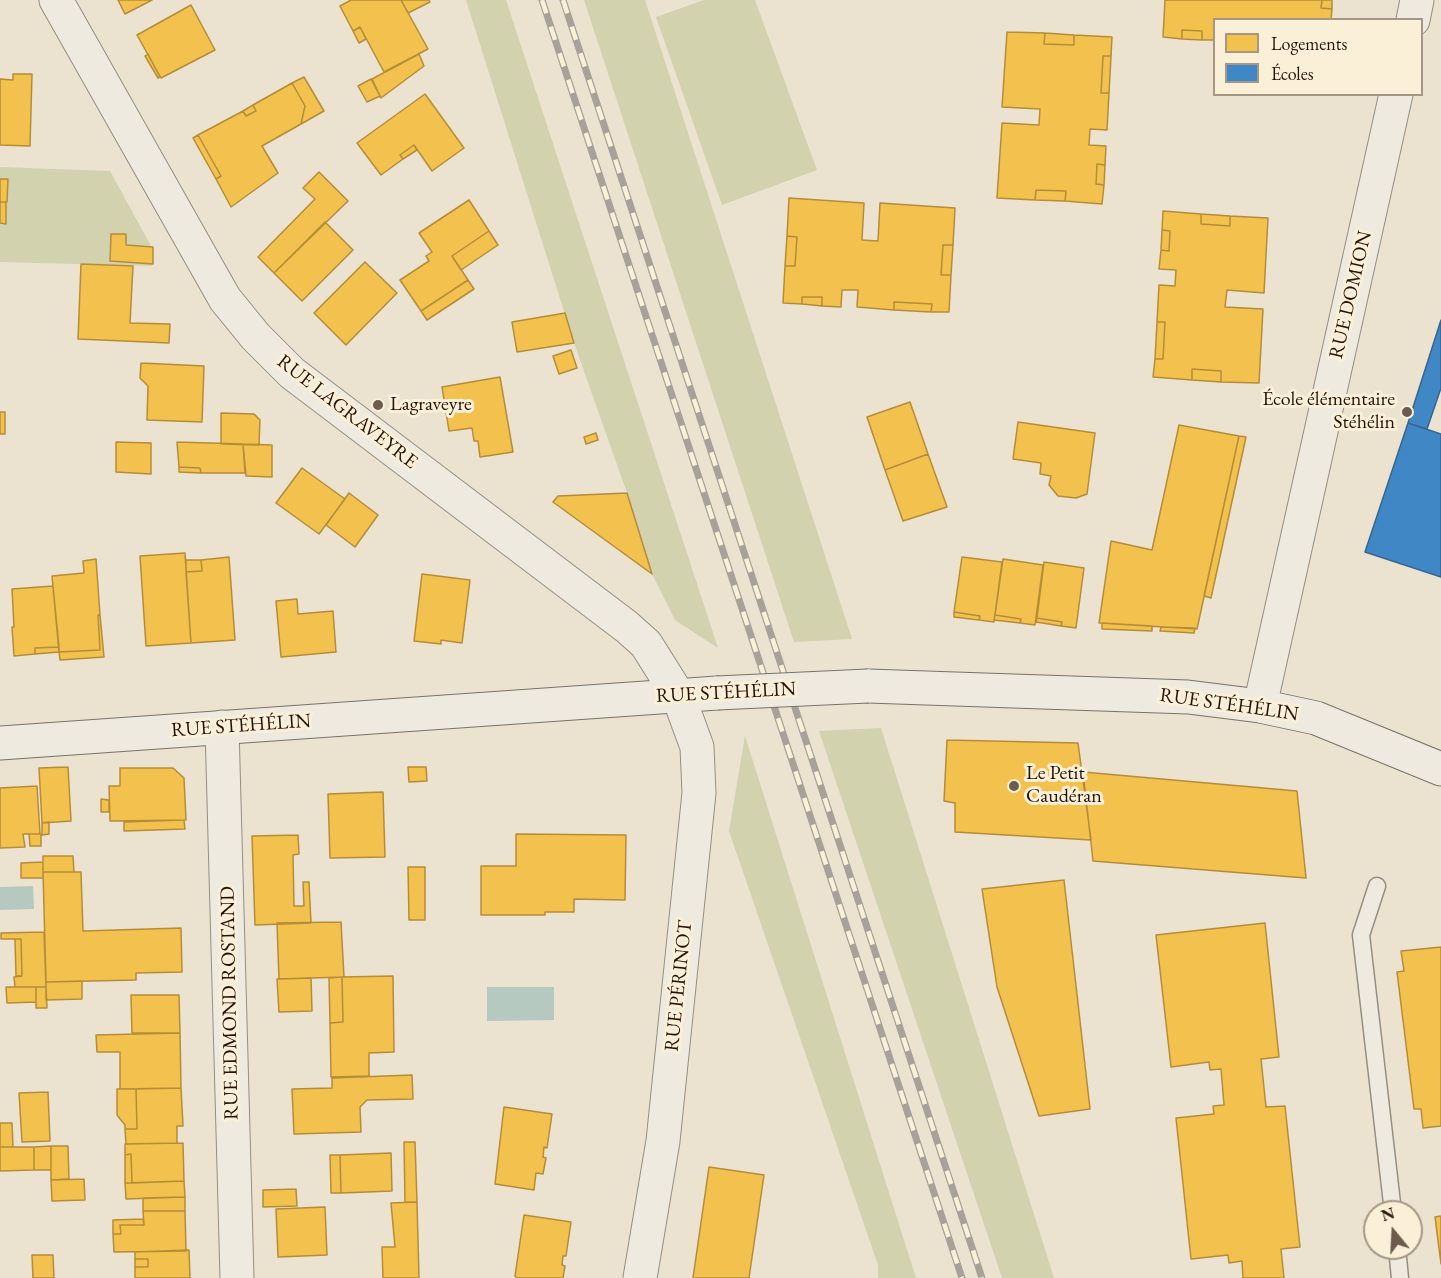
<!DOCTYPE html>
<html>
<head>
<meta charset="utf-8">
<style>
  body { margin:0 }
  #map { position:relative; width:1441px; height:1278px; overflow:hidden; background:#ebe2cf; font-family:"EB Garamond",serif }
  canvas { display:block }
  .legend { position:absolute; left:1213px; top:18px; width:210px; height:78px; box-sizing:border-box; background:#faefd7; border:2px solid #a69785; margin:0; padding:8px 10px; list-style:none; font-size:18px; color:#271309 }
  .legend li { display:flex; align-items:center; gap:12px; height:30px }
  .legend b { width:30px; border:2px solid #a69785 }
  .north { position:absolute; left:1363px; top:1200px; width:60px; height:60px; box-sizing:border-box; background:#faefd7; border:2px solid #a69785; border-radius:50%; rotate:342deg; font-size:16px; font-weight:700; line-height:24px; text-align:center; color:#271309 }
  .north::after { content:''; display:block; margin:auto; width:21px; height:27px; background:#6c5b4e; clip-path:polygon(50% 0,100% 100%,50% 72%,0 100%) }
</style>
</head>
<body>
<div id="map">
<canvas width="1441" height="1278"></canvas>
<ul class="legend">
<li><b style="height:16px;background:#f2c14e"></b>Logements</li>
<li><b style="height:16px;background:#3f88c5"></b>Écoles</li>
</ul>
<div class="north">N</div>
</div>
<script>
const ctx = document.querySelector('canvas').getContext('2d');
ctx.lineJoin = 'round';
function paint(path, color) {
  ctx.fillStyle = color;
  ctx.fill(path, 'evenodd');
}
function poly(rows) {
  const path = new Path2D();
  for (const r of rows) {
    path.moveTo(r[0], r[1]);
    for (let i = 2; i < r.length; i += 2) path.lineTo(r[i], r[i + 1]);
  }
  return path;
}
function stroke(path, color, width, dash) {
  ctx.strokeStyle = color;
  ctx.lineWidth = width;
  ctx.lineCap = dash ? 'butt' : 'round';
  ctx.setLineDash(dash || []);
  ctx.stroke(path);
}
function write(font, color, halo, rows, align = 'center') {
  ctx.font = font + ' "EB Garamond",serif';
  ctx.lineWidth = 6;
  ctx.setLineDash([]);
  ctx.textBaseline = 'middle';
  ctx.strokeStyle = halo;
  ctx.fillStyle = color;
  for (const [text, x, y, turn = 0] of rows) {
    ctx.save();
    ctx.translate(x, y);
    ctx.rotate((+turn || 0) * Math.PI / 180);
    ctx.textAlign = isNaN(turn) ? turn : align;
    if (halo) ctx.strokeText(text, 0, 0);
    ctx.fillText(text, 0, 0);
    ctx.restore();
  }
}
paint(poly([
  [466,0,506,0,718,648,675,620,652,574,627,493,574,343],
  [584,0,645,0,852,639,794,642],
  [704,0,755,0,817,170,722,205,656,17],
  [0,167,110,171,151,246,153,247,152,266,0,262],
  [881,728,1054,1278,1002,1278,819,731],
  [745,736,909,1256,916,1278,878,1278,878,1265,729,831]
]), '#d2d2ae');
paint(poly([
  [33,886,34,909,0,910,0,887],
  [487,987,554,987,554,1020,487,1021]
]), '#b6c9c0');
const homes = poly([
  [118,0,152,0,125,14,118,0],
  [351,0,401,0,428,49,384,72,360,27,353,31,340,6,351,0],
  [401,0,429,0,430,2,408,13,401,0],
  [1165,0,1322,0,1321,8,1332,9,1331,20,1214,20,1214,40,1202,40,1202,31,1182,30,1182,39,1163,37,1165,0],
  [1322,0,1332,0,1332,9,1321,8,1322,0],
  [191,5,215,50,161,78,137,35,191,5],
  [360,27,366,39,359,43,353,31,360,27],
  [1182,30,1202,31,1202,40,1182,39,1182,30],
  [1007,32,1045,33,1044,44,1074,45,1074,35,1112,37,1111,56,1103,56,1101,93,1109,93,1107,130,1090,129,1089,145,1106,146,1105,165,1097,164,1096,184,1104,185,1102,204,1065,201,1066,191,1036,190,1035,200,997,198,1002,123,1039,125,1040,109,1002,107,1007,32],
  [1045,33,1074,35,1074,45,1044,44,1045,33],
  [148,54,160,77,158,78,145,56,148,54],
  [419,54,424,66,381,98,372,79,419,54],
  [1103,56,1111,56,1109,93,1101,93,1103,56],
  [13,74,32,74,30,146,0,145,0,79,13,80,13,74],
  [304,77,324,111,301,124,305,106,292,83,304,77],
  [371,79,380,96,367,102,358,86,371,79],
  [292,83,305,106,301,124,262,146,278,173,231,207,216,179,221,176,198,135,243,111,246,116,256,111,253,105,292,83],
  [425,94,464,148,432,171,414,145,400,155,403,159,381,175,357,143,425,94],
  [253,105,256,111,246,116,243,111,253,105],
  [198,135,221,176,216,179,193,138,198,135],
  [414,145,417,150,403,159,400,155,414,145],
  [1097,164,1105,165,1104,185,1096,184,1097,164],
  [319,172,348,201,274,273,258,257,315,199,303,188,319,172],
  [0,179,8,179,7,202,0,202,0,179],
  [1036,190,1066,191,1065,201,1035,200,1036,190],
  [789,198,864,203,862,240,878,241,880,203,955,208,953,245,943,245,941,275,951,275,949,312,931,312,932,304,894,302,894,310,857,307,858,290,842,290,841,307,822,306,822,297,802,297,802,304,783,303,785,266,795,266,797,237,787,236,789,198],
  [469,200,489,231,452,256,468,280,421,311,400,280,429,261,426,256,432,252,419,233,469,200],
  [0,202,6,202,6,224,0,223,0,202],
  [1163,211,1201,214,1201,224,1230,226,1230,216,1268,218,1264,293,1227,290,1225,307,1263,309,1259,383,1221,382,1221,371,1192,369,1192,380,1153,377,1155,359,1163,359,1165,322,1157,322,1159,285,1175,286,1176,270,1159,269,1161,250,1169,251,1170,231,1162,230,1163,211],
  [1201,214,1230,216,1230,226,1201,224,1201,214],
  [325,222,353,250,302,301,274,273,325,222],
  [1162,230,1170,231,1169,251,1161,250,1162,230],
  [489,231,498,245,461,270,452,256,489,231],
  [111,234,126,234,126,245,153,247,153,264,110,261,111,234],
  [787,236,797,237,795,266,785,266,787,236],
  [943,245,953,245,951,275,941,275,943,245],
  [365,262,397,293,346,345,314,313,365,262],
  [81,264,133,266,130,323,170,324,169,343,78,339,81,264],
  [468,280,474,289,427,320,421,311,468,280],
  [802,297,822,297,822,306,802,304,802,297],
  [894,302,932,304,931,312,894,310,894,302],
  [565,313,574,343,517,352,512,322,565,313],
  [1157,322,1165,322,1163,359,1155,359,1157,322],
  [571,350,577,368,559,374,553,356,571,350],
  [141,363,204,366,202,422,147,420,148,386,140,378,141,363],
  [1192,369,1221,371,1221,382,1192,380,1192,369],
  [500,377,513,452,480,457,478,441,474,441,472,428,449,431,442,387,500,377],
  [910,402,928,454,885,470,867,417,910,402],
  [0,412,5,412,5,434,0,434,0,412],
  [221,413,254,414,260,420,259,445,221,444,221,413],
  [1018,422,1095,433,1087,494,1076,498,1058,496,1049,485,1051,476,1040,474,1041,463,1013,459,1018,422],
  [1179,425,1239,436,1197,629,1099,623,1111,541,1152,550,1179,425],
  [596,433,598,440,586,444,584,437,596,433],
  [1239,436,1246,437,1211,598,1204,596,1239,436],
  [116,442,151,443,151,474,116,472,116,442],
  [177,442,243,444,245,473,201,473,200,468,179,467,177,442],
  [243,444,272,445,272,477,246,476,243,444],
  [928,454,947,507,903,521,885,470,928,454],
  [179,467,200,468,201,473,179,472,179,467],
  [302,468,345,499,319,534,276,503,302,468],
  [349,493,378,515,355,547,326,525,349,493],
  [627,493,652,574,553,502,558,496,627,493],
  [185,553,191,643,146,646,140,556,185,553],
  [229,557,235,640,191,643,186,572,202,571,201,560,229,557],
  [962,557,1002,562,994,622,979,620,980,616,954,612,962,557],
  [96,559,100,615,98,615,100,650,59,652,52,576,84,573,83,561,96,559],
  [1003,559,1043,565,1035,625,1020,623,1021,619,995,615,1003,559],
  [186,560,201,560,202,571,186,572,186,560],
  [1044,562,1084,568,1076,628,1061,626,1062,622,1037,618,1044,562],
  [422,574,470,580,462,643,441,640,441,644,414,641,422,574],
  [53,586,59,647,35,648,35,654,14,656,12,627,14,627,12,589,53,586],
  [297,599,298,614,333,611,336,652,281,657,276,601,297,599],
  [954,612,980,616,979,620,954,617,954,612],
  [98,615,100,615,104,657,60,660,59,652,100,650,98,615],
  [995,615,1021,619,1020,623,994,620,995,615],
  [1037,618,1062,622,1061,626,1036,622,1037,618],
  [1102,623,1152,626,1152,631,1102,629,1102,623],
  [1161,627,1195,628,1194,633,1160,631,1161,627],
  [59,647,59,652,35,654,35,648,59,647],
  [947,740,1078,743,1091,840,955,832,955,803,944,801,947,740],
  [68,767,71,821,42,823,39,768,68,767],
  [408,767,426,767,427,781,409,782,408,767],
  [120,768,173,768,184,778,186,820,110,821,109,786,120,786,120,768],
  [1083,772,1297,791,1306,878,1093,861,1083,772],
  [37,786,40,834,23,834,25,847,0,848,0,788,37,786],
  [383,792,385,857,330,858,328,794,383,792],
  [101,799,109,800,109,812,101,812,101,799],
  [184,820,185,829,124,831,124,822,184,820],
  [49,822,49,834,42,835,42,823,49,822],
  [29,834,41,834,41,846,30,846,29,834],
  [516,834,626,835,625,900,574,899,574,912,545,912,545,915,481,915,481,866,516,866,516,834],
  [298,835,299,854,293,855,294,906,304,906,303,882,309,882,311,923,255,925,252,836,298,835],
  [43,856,73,856,74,872,43,872,43,856],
  [43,862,43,878,21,878,21,863,43,862],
  [408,867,425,867,425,920,409,920,408,867],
  [43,872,81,872,83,931,181,928,182,972,136,973,136,980,46,982,43,872],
  [1064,880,1090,1109,1039,1116,997,987,982,889,1064,880],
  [341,922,344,977,279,979,277,923,341,922],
  [1265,923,1279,1057,1261,1059,1266,1107,1285,1106,1300,1247,1281,1249,1284,1278,1243,1278,1242,1261,1229,1263,1228,1255,1191,1259,1176,1118,1214,1114,1213,1106,1224,1105,1221,1069,1210,1070,1209,1062,1171,1067,1156,935,1265,923],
  [44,932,46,987,15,987,14,977,22,976,21,939,1,939,1,933,44,932],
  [15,939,21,939,22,976,16,976,15,939],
  [1441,947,1441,1126,1423,1128,1421,1109,1414,1109,1397,972,1404,971,1401,951,1441,947],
  [393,976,394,1052,369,1053,369,1076,331,1077,330,1023,343,1022,342,977,393,976],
  [342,977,343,1022,330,1023,329,978,342,977],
  [311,978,312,1011,279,1012,277,979,311,978],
  [82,981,82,999,46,1000,46,982,82,981],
  [6,987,36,987,36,1002,7,1003,6,987],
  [36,987,46,987,47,1008,36,1008,36,987],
  [131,995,179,995,180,1033,132,1033,131,995],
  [180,1033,181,1088,120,1089,120,1052,97,1052,96,1035,180,1033],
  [412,1075,413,1099,367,1100,360,1107,361,1132,294,1134,292,1089,332,1088,332,1078,412,1075],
  [181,1088,183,1126,177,1126,177,1143,126,1144,125,1129,137,1129,136,1089,181,1088],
  [117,1089,136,1089,137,1129,125,1129,125,1125,117,1115,117,1089],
  [48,1092,50,1141,22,1142,19,1093,48,1092],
  [504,1107,552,1114,547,1148,544,1147,543,1157,546,1158,543,1174,536,1173,534,1190,495,1184,504,1107],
  [0,1123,12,1123,13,1147,0,1147,0,1123],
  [404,1142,415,1142,417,1202,405,1202,404,1142],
  [183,1143,184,1181,132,1183,131,1154,125,1155,125,1144,183,1143],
  [51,1146,51,1170,34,1170,34,1147,51,1146],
  [51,1146,68,1146,69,1179,51,1180,51,1146],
  [0,1147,34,1147,34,1170,0,1171,0,1147],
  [391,1153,392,1191,341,1193,340,1155,391,1153],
  [131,1154,132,1183,125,1183,125,1155,131,1154],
  [330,1155,340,1155,341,1193,331,1193,330,1155],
  [709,1167,764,1175,749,1278,693,1278,709,1167],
  [84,1179,85,1200,52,1201,51,1180,84,1179],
  [184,1181,185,1197,126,1199,125,1183,184,1181],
  [296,1189,297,1206,263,1207,263,1190,296,1189],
  [185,1197,185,1211,143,1211,143,1198,185,1197],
  [417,1202,419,1278,383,1278,382,1247,395,1247,391,1203,417,1202],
  [325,1207,327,1255,278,1257,276,1209,325,1207],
  [143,1211,185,1211,186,1251,114,1252,113,1234,121,1234,120,1225,144,1225,143,1211],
  [524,1215,571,1222,566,1256,563,1256,562,1265,565,1266,563,1278,517,1278,515,1276,524,1215],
  [1441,1216,1441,1264,1435,1217,1441,1216],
  [143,1219,144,1225,120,1225,121,1234,113,1234,113,1220,143,1219],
  [189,1250,190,1278,135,1278,135,1267,148,1267,148,1259,135,1259,135,1252,189,1250],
  [32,1255,53,1255,54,1278,33,1278,32,1255],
  [135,1259,148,1259,148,1267,135,1267,135,1259]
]);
paint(homes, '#f2c14e');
stroke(homes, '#b58d39', 1.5);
const schools = poly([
  [1441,320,1441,388,1427,429,1408,423,1441,320],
  [1408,423,1441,434,1441,577,1365,552,1408,423]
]);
paint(schools, '#3f88c5');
stroke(schools, '#38658d', 1.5);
const lane = poly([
  [1377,886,1361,935,1393,1212],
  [1397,1248,1400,1278]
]);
const street = poly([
  [56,0,225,299,256,337,292,373,627,627,646,644,678,695,697,747,699,793,663,1141,640,1278],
  [1413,20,1417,0],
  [1260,706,1396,94],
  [222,727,237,1278]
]);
const secondary = poly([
  [868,686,1188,697,1260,706,1316,718,1441,769],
  [0,743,717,693]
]);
stroke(lane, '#958e82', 19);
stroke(street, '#958e82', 35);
stroke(secondary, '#7a7268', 35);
stroke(lane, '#eeeadf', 16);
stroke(street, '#eeeadf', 33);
stroke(secondary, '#eeeadf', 33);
const rail = poly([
  [542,0,962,1278],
  [563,0,982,1278]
]);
stroke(rail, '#a7a199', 7);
stroke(rail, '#faefd7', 4.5, [14]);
const secondaryBridge = poly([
  [717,693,868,686]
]);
stroke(secondaryBridge, '#7a7268', 35, []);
stroke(secondaryBridge, '#eeeadf', 33);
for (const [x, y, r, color] of [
  [378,405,6,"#6c5b4e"],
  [1407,412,6,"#6c5b4e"],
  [1014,786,6,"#6c5b4e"]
]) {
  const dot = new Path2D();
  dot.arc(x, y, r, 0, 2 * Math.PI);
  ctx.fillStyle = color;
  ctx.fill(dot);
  stroke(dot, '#faefd7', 2);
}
write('20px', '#271309', '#faefd7', [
  ["RUE DOMION",1351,295,-77],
  ["RUE LAGRAVEYRE",347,412,38],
  ["RUE STÉHÉLIN",726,693,-3],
  ["RUE STÉHÉLIN",1229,705,8],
  ["RUE STÉHÉLIN",241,726,-4],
  ["RUE PÉRINOT",679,986,-84],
  ["RUE EDMOND ROSTAND",230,1003,-91]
]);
write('20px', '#271309', '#faefd7', [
  ["École élémentaire",1395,400,"right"],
  ["Stéhélin",1395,423,"right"],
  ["Lagraveyre",390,405],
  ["Le Petit",1026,774],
  ["Caudéran",1026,797]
], 'left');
</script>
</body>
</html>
